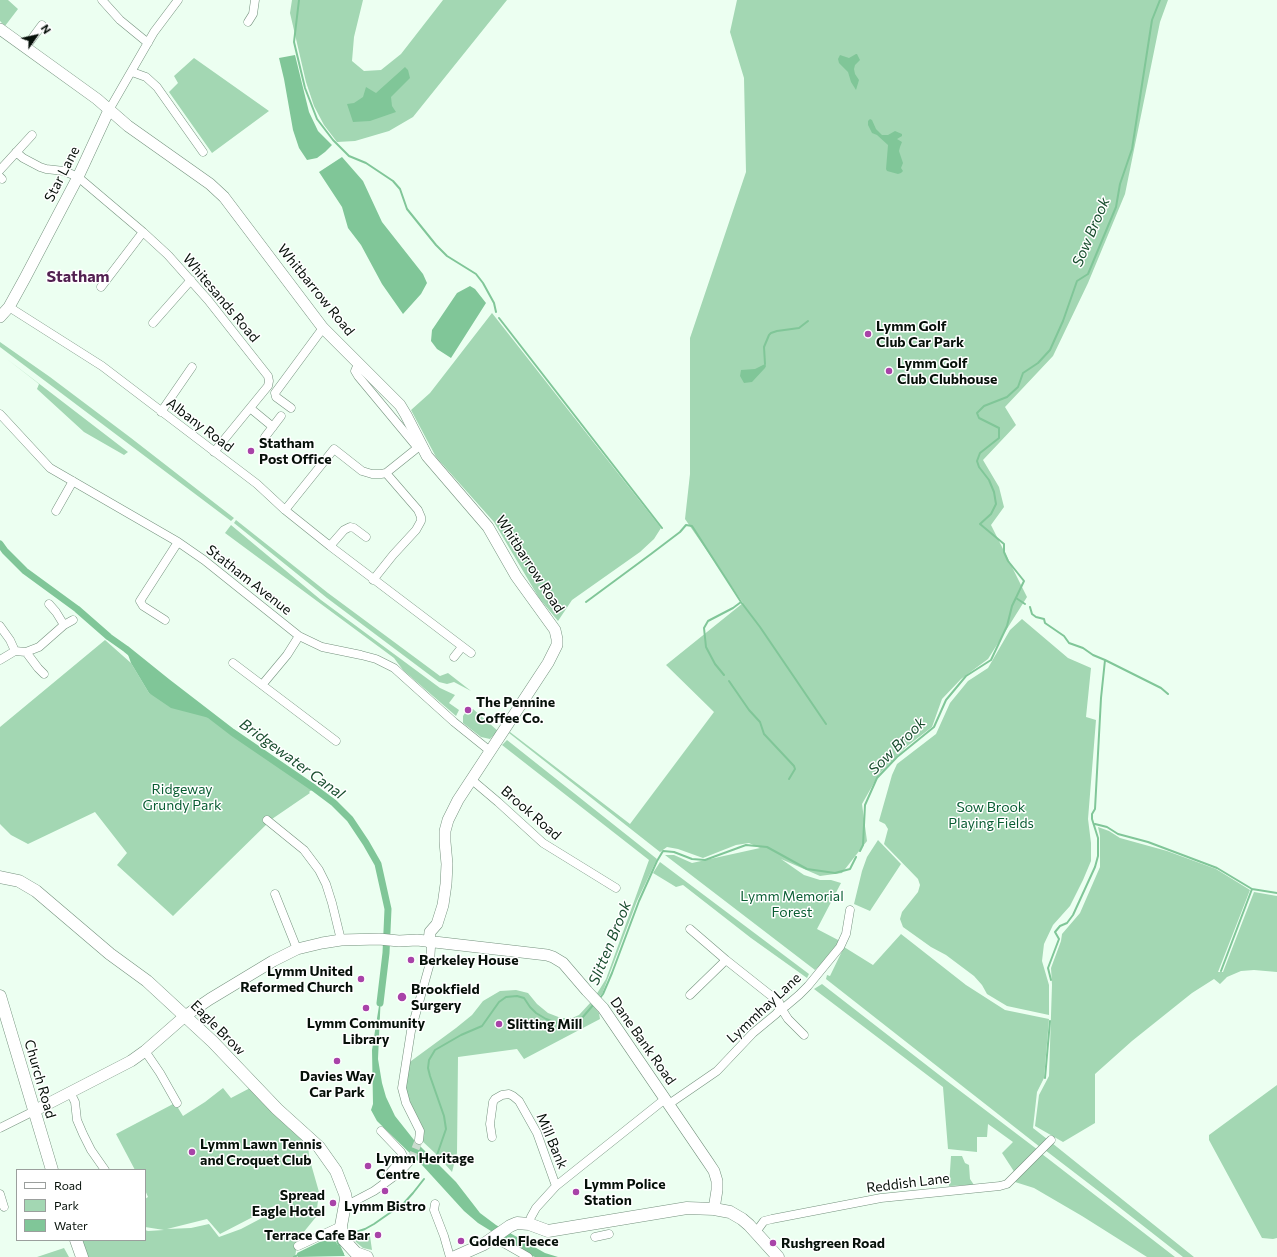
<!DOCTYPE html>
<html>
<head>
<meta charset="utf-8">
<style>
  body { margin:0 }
  #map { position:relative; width:1277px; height:1257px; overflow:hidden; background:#ecfff1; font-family:Commissioner,sans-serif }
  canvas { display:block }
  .legend { position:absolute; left:16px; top:1169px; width:130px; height:72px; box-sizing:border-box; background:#fff; border:1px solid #9b9f9d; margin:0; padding:5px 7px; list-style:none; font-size:12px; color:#061009 }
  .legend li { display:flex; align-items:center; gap:8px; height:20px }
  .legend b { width:20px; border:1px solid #9b9f9d }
  .north { position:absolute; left:16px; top:16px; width:40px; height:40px; -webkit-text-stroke:3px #fff; paint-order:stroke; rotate:56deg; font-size:11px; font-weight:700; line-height:16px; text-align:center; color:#061009 }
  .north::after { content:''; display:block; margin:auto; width:14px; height:18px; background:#061009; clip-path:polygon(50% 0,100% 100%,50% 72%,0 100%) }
</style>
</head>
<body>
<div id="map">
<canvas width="1277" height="1257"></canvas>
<ul class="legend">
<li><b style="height:5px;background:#fff"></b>Road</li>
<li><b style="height:11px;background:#a3d7b3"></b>Park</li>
<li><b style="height:11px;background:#80c698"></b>Water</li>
</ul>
<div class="north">N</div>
</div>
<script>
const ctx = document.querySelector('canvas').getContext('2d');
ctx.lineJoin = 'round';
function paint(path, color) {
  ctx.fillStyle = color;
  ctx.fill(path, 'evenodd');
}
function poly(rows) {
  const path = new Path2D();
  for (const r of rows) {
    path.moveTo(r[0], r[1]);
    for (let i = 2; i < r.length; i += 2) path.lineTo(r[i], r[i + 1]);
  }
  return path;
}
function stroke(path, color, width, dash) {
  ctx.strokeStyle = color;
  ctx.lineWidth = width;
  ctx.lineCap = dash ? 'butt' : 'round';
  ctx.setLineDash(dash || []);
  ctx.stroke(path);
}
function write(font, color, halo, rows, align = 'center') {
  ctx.font = font + ' Commissioner,sans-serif';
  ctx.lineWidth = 3;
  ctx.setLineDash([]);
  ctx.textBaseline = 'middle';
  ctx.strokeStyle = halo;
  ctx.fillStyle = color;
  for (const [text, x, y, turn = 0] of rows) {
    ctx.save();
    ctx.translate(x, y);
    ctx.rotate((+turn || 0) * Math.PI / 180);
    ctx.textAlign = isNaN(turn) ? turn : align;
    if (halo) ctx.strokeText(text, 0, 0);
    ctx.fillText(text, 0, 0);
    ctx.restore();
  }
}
paint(poly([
  [0,0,8,0,18,9,5,26,0,21],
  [292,0,363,0,354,37,352,61,364,71,381,70,401,54,443,0,507,0,413,117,389,131,355,141,337,142,324,125,314,106,306,82,290,13],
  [737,0,1168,0,1160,22,1125,194,1088,283,1053,356,1005,407,1016,425,983,460,999,487,1004,507,991,525,1027,597,988,659,961,679,942,699,932,727,906,747,879,774,862,804,867,841,842,873,820,876,781,859,804,875,820,880,831,880,841,883,817,929,840,941,837,948,815,970,665,855,674,855,692,863,760,848,749,843,736,845,703,858,678,849,667,847,660,852,509,733,510,732,630,824,714,712,666,665,743,603,685,519,690,474,690,338,746,172,744,78,730,32],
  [194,58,269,111,212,153,169,92,178,83,174,76],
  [492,313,661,528,654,539,640,552,572,600,558,621,539,598,494,522,436,457,411,410,430,393],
  [0,342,50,377,131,438,234,518,231,521,0,347],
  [7,359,128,452,124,455,84,432,37,389,39,384],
  [236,520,328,593,440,676,448,673,471,691,454,682,447,684,439,682,327,598,234,523],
  [231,525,321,600,440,688,455,695,449,703,459,710,456,716,403,670,394,658,225,533],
  [1022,619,1068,658,1091,668,1086,717,1096,720,1088,819,1091,843,1091,861,1083,880,1070,906,1053,925,1044,944,1042,961,1049,985,1049,1015,1007,1006,987,994,982,985,974,976,946,955,931,947,903,927,900,919,902,912,918,892,920,885,918,879,884,844,888,829,885,824,879,821,892,775,897,764,936,734,950,703,968,681,988,668,1010,630],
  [105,640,131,663,149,693,202,715,217,720,235,734,314,788,309,792,310,793,272,819,173,916,117,865,127,853,95,812,28,844,11,835,0,824,0,727],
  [473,709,498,731,490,739,481,737,463,723,463,716,465,713],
  [507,740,657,859,637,901,602,994,599,997,596,995,606,979,649,860,502,745],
  [1098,827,1109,831,1120,838,1167,851,1216,869,1250,890,1218,972,1223,972,1254,892,1277,896,1277,972,1254,970,1241,971,1227,977,1220,984,1214,979,1192,993,1132,1041,1095,1074,1095,1123,1063,1142,1035,1126,1039,1095,1049,1076,1052,985,1051,968,1061,941,1062,934,1080,913,1100,867,1100,836],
  [878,840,901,864,870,911,854,904,862,871,867,857],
  [660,862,809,974,807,978,751,938,683,885,676,887,653,873],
  [901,934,966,985,1005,1010,1049,1019,1044,1078,1037,1092,1033,1128,1047,1139,1040,1147,826,979,827,975,830,976,844,947,873,965],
  [822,984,947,1081,1038,1150,1015,1173,1002,1153,1013,1142,988,1124,987,1137,977,1137,977,1152,948,1149,943,1087,814,989],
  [516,990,528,993,537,1004,548,1013,561,1018,572,1018,579,1015,591,1002,599,1013,600,1019,524,1059,517,1049,458,1057,457,1153,452,1172,437,1155,420,1139,403,1093,407,1064,456,1028,472,1015,483,1001,500,991],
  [1277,1085,1277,1238,1273,1239,1262,1238,1209,1140,1209,1135],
  [252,1087,308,1141,309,1157,319,1192,316,1217,298,1239,295,1257,87,1257,81,1240,145,1240,145,1230,148,1231,164,1230,145,1227,145,1199,148,1197,145,1190,145,1170,135,1170,116,1134,175,1103,183,1116,205,1102,223,1088,231,1098],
  [276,1205,277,1210,241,1229,219,1237,209,1224,191,1228,167,1229,207,1219,220,1234],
  [1052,1143,1194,1257,1183,1257,1105,1196,1045,1150],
  [1042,1154,1175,1257,1147,1257,1082,1216,1034,1188,1015,1182,1016,1178],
  [951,1156,962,1156,965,1163,969,1165,970,1179,974,1185,949,1186],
  [365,1232,370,1236,372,1250,363,1248,357,1243,351,1236],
  [64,1248,69,1257,37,1257]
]), '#a3d7b3');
paint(poly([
  [856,54,857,54,860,60,855,65,854,69,855,74,859,80,856,90,851,82,848,72,839,63,838,59,840,55,849,58],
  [295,55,309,112,318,131,332,145,325,152,317,158,307,160,299,148,293,130,284,79,279,58],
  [405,67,408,70,410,78,391,97,392,106,396,112,370,121,353,122,347,104,354,103,363,97,366,87,376,93],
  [870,119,872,120,876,129,882,135,888,135,895,131,902,134,902,136,897,139,902,142,900,147,899,151,903,163,901,168,903,171,901,173,898,174,887,171,886,169,888,145,877,135,872,133,868,125,868,121],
  [342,157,363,181,382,222,423,274,427,283,421,294,403,314,382,284,361,245,348,228,342,207,319,172],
  [470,286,475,289,486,303,451,358,437,349,431,341,432,330,457,293],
  [765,364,766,366,765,368,752,382,744,383,740,376,741,370,755,369],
  [126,649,167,682,217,720,171,708,149,693,131,663],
  [381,993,378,1059,382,1083,386,1097,395,1116,414,1140,456,1182,480,1213,496,1225,545,1253,558,1257,535,1257,530,1255,478,1223,464,1211,422,1165,377,1121,371,1110,373,1104,372,1050],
  [332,1236,345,1256,298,1257,297,1253]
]), '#80c698');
stroke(poly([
  [299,0,294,42,305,88,317,119,333,140,349,156,366,163,393,181,400,189,407,209,436,245,447,256,476,274,483,283,494,303,496,312],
  [499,318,662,528],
  [765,364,764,347,769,335,771,333,777,331,799,328,808,321],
  [1016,598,1025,604],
  [586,602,651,554,680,532,686,525,692,526,741,602,760,627,826,724],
  [1030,607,1032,614,1036,617,1044,619,1045,623,1064,636,1069,643,1083,648,1093,655,1105,660,1161,688,1168,694],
  [724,675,715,664,706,647,704,628,708,621,733,608,741,602],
  [729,681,749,710,760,722,764,734,794,766,795,769,789,779],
  [1095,824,1107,827,1118,834,1148,842,1217,868,1252,889,1277,893],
  [860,851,863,845,865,805,877,778,897,757,934,727,946,700,966,676,991,660,1007,626,1012,606,1024,581,1008,561,1004,552,1004,544,980,524,991,514,996,504,994,492,989,480,979,467,977,461,980,453,999,438,999,428,979,418,977,413,984,406,1007,397,1018,387,1023,373,1038,363,1050,350,1063,321,1077,281,1088,274,1116,207,1120,184,1132,149,1152,20,1160,0],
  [1221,971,1252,889],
  [1051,980,1048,968,1059,939,1055,932,1060,926,1067,923,1073,915,1095,867,1098,856,1098,838,1092,819,1092,814,1095,809,1101,698,1105,660],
  [600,998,603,994,612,973,639,901,657,861,663,851,674,852,692,859,705,860,746,845,767,847,807,869,835,873,850,869,856,857],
  [1045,1078,1050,1021],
  [437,1155,446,1129,444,1116,430,1076,428,1068,429,1060,435,1050,461,1035,482,1026,499,1002,506,997,517,996,524,998,530,1007,536,1013,546,1019,560,1024,574,1022,582,1018,594,1004],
  [350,1234,365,1229,374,1224,404,1203,413,1193,424,1179],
  [338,1238,337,1241,343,1254],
  [294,1257,298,1255]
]), '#80c698', 2);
stroke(poly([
  [0,544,5,551,25,571,77,609,109,637,126,649,167,682,232,732,314,788,334,803,350,819,366,843,378,864,388,909,386,953,380,1003]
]), '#80c698', 7);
stroke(poly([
  [411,1160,419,1140]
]), '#cadbce', 8, [8, 4]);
const street = poly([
  [102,0,120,20,148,43],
  [248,22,253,14,255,0],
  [25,48,42,25],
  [132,72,146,77,157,87,203,152],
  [109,110,154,32,178,0],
  [16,152,23,158,40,167,46,169,64,171,78,177,143,232,168,255,208,300,268,376,269,381,268,386,214,452],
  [0,170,32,135],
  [0,177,2,179],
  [101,287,143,232],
  [9,307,102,366,257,484,285,510,330,546,471,653],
  [153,323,191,280],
  [358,364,355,371,358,376,417,447],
  [250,408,273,427],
  [291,408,276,397,275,393,323,328],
  [161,412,192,367],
  [0,414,50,468,178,542,204,560,299,636,322,647,361,655,376,659,394,668,454,722,490,751],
  [265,437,281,416],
  [285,510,334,449,362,471,372,474,381,474,386,473,421,445],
  [56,511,73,481],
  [330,546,344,530,350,527,354,528,366,537],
  [373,580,393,555,416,530,421,521,421,517,418,510,386,473],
  [49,604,56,612,64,625],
  [165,620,143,606,140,601,178,542],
  [0,626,10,640,15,651],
  [26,652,38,668,44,674],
  [454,657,462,647],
  [0,660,15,651,26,652,39,647,64,625,73,620],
  [233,663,336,741],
  [262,685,287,655,299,636],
  [472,780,498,802,543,843,616,888],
  [267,820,304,850,319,870,326,884,332,903,341,940],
  [275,894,297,949],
  [690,929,726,960,779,1002,781,1008,788,1019,804,1035],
  [690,995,726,960],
  [145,1051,160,1073,177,1103],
  [70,1092,75,1102,77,1120,83,1134,91,1150,105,1170],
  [669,1104,717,1071,753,1033,776,1014,781,1008,786,1006,799,995,808,986,840,947,846,934,850,910],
  [0,1128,34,1111],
  [381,1131,401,1152,403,1156,401,1160,388,1175,384,1183],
  [492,1137,490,1124,493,1102,495,1099,502,1095,509,1094,513,1096,519,1101,537,1133,556,1186],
  [419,1140,420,1131,406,1103,402,1088,411,1031,430,963,431,947,429,942],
  [0,1194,4,1207],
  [345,1204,353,1202,374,1191,400,1172,411,1160],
  [435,1204,434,1210,444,1236,450,1257],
  [529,1224,531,1217,536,1208,556,1186,665,1099],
  [756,1232,764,1221,772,1219,881,1198,1000,1186,1007,1184,1051,1140],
  [595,1237,609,1234],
  [495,1238,528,1257],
  [298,1246,341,1226]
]);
const secondary = poly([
  [0,29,97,99,128,126,210,184,224,197,323,328,400,405,406,415,427,456,488,527,516,576,555,630,557,639,557,645,548,663,458,800,448,820,445,831,445,842,447,864,446,884,443,905,437,924,430,932,429,942],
  [0,317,9,307,25,278,78,177,109,110],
  [34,1111,131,1061,145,1051,185,1016,210,999,273,961,297,949,322,943,341,940,379,939,399,941,417,940,547,955,553,957,563,963,587,991,603,1008,708,1162,714,1171,717,1181,717,1190,714,1209]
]);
const primary = poly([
  [0,877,19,881,36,891,110,954,147,981,213,1042,277,1109,319,1147,336,1171,345,1194,346,1199,341,1226,341,1231,344,1240,356,1253,367,1257],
  [0,996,52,1170],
  [76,1240,82,1257],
  [455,1257,484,1244,510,1226,517,1223,529,1224,548,1231,687,1208,714,1209,730,1212,742,1219,749,1225,778,1257]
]);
stroke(street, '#75927e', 9);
stroke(secondary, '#75927e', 12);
stroke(primary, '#75927e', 13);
stroke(street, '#fff', 8);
stroke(secondary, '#fff', 11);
stroke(primary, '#fff', 12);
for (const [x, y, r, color] of [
  [868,334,4,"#a843a8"],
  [889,371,4,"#a843a8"],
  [251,451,4,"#a843a8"],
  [468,710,4,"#a843a8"],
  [411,960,4,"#a843a8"],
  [361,979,4,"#a843a8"],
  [402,997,5,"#a843a8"],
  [366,1008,4,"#a843a8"],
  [499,1024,4,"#a843a8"],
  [337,1061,4,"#a843a8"],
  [192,1152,4,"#a843a8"],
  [368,1166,4,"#a843a8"],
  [385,1191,4,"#a843a8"],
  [576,1192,4,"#a843a8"],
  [333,1203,4,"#a843a8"],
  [378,1235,4,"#a843a8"],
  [461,1241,4,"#a843a8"],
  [773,1243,4,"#a843a8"]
]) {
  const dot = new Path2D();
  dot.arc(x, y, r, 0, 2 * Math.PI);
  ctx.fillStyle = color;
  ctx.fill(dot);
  stroke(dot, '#fff', 1.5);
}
write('14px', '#061009', '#fff', [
  ["Star Lane",62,174,-63],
  ["Whitbarrow Road",316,290,51],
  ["Whitesands Road",221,298,50],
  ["Albany Road",200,425,37],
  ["Whitbarrow Road",530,564,57],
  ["Statham Avenue",249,580,38],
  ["Brook Road",531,813,41],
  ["Lymmhay Lane",764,1008,-43],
  ["Eagle Brow",218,1028,45],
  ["Dane Bank Road",643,1041,55],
  ["Church Road",40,1079,74],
  ["Mill Bank",552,1141,67],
  ["Reddish Lane",908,1183,-7]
]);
write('bold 14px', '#061009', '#fff', [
  ["Lymm Golf",876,326],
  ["Club Car Park",876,342],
  ["Lymm Golf",897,363],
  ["Club Clubhouse",897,379],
  ["Statham",259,443],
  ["Post Office",259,459],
  ["The Pennine",476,702],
  ["Coffee Co.",476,718],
  ["Berkeley House",419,960],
  ["Lymm United",353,971,"right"],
  ["Reformed Church",353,987,"right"],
  ["Brookfield",411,989],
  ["Surgery",411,1005],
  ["Lymm Community",366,1023,"center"],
  ["Library",366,1039,"center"],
  ["Slitting Mill",507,1024],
  ["Davies Way",337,1076,"center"],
  ["Car Park",337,1092,"center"],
  ["Lymm Lawn Tennis",200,1144],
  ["and Croquet Club",200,1160],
  ["Lymm Heritage",376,1158],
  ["Centre",376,1174],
  ["Lymm Police",584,1184],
  ["Station",584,1200],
  ["Spread",325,1195,"right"],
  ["Eagle Hotel",325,1211,"right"],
  ["Lymm Bistro",385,1206,"center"],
  ["Terrace Cafe Bar",370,1235,"right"],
  ["Golden Fleece",469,1241],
  ["Rushgreen Road",781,1243]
], 'left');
write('14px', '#095d33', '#fff', [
  ["Ridgeway",182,789],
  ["Grundy Park",182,805],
  ["Sow Brook",991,807],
  ["Playing Fields",991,823],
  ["Lymm Memorial",792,896],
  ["Forest",792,912]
]);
write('italic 15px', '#1a4e2f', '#fff', [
  ["Sow Brook",1091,232,-67],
  ["Sow Brook",897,746,-45],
  ["Bridgewater Canal",292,759,36],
  ["Slitten Brook",610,943,-68]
]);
write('bold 16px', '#522151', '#fff', [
  ["Statham",78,277]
]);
</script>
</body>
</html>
